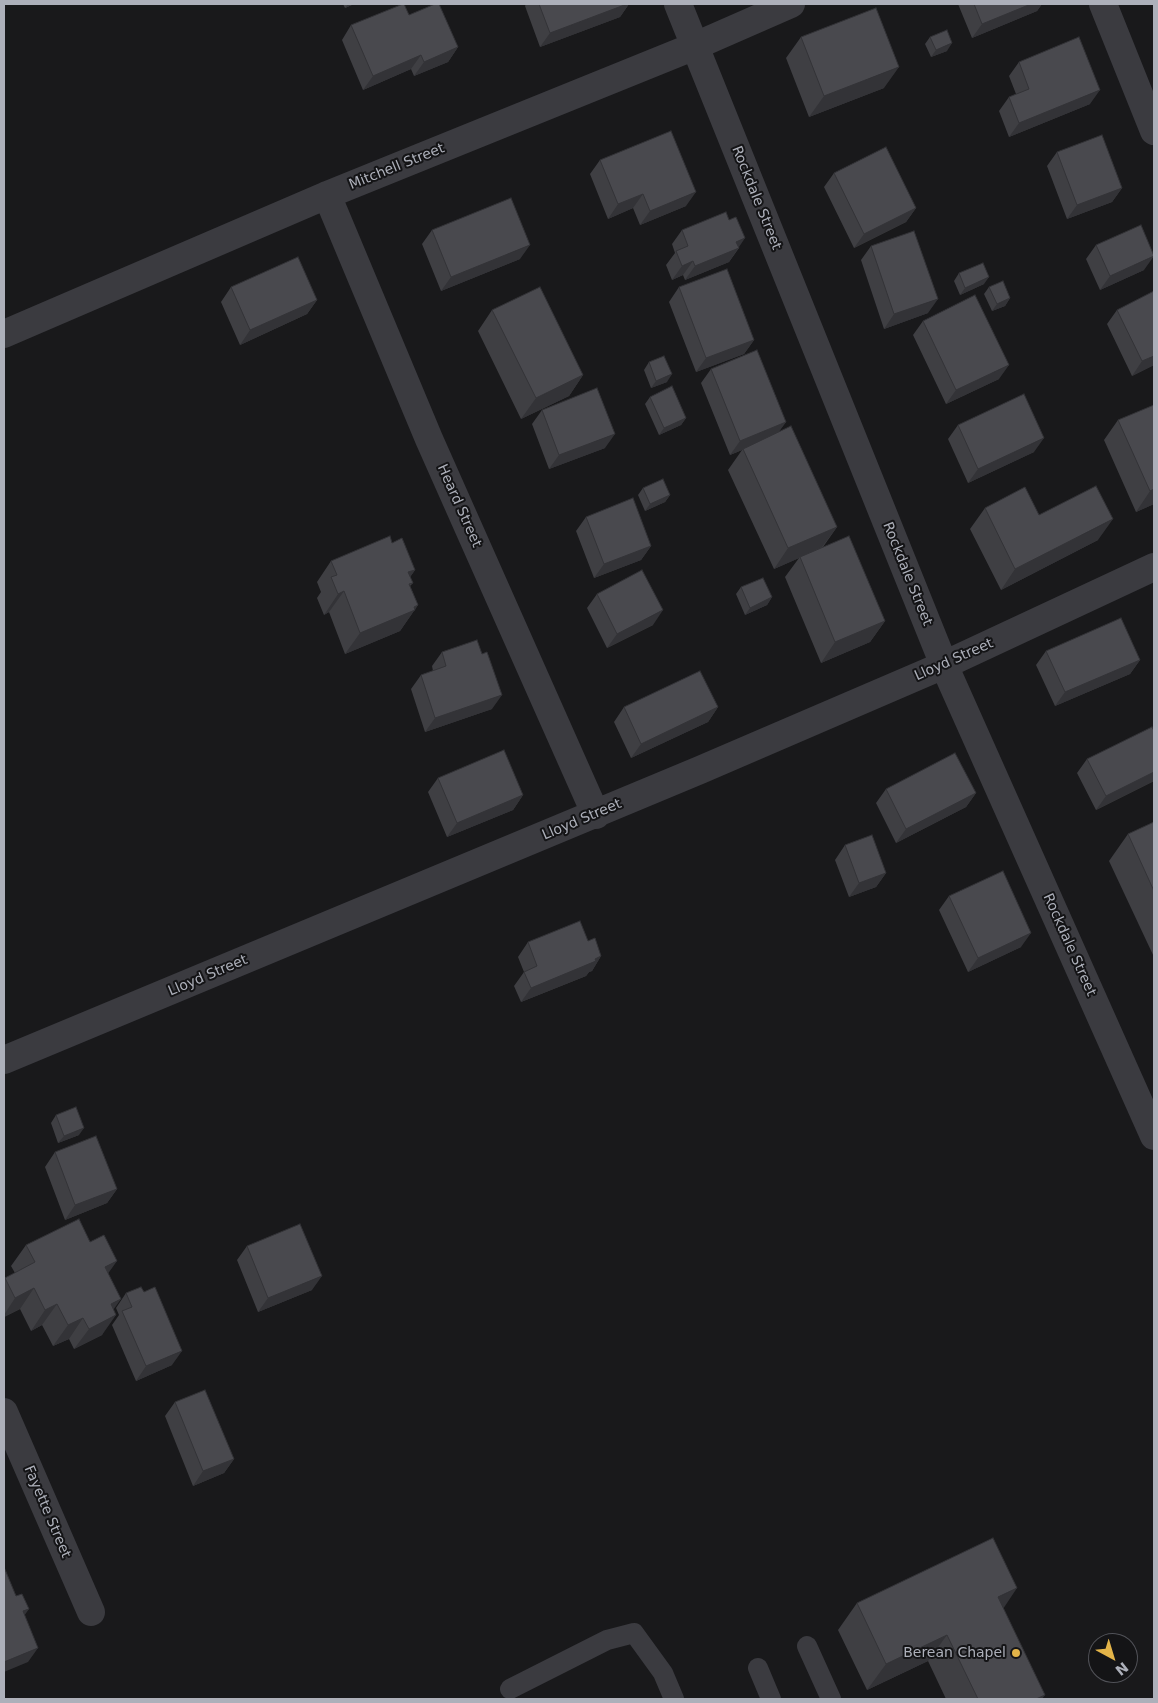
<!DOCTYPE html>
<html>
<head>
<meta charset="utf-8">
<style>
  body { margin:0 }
  #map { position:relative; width:1158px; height:1703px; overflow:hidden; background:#19191b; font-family:"DejaVu Sans",sans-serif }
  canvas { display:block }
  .frame { position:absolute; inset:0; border:5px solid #adb0ba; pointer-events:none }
  .north { position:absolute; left:1088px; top:1633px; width:50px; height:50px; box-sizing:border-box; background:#141416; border:1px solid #515258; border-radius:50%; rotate:141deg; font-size:14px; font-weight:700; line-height:20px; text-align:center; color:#adb0ba }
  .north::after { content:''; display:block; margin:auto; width:18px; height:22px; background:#e3b449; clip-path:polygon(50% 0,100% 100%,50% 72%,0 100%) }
</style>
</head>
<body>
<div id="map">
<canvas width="1158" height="1703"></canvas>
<div class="frame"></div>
<div class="north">N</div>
</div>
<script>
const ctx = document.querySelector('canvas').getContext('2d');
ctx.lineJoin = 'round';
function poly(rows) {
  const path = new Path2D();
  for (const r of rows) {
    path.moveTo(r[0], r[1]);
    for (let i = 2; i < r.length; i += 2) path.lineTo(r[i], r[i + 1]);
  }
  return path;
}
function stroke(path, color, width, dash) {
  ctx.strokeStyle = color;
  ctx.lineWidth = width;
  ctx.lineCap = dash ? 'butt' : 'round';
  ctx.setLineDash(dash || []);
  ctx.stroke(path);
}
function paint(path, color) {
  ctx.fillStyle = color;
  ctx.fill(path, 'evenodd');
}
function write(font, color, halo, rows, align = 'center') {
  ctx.font = font + ' "DejaVu Sans",sans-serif';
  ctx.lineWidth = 4;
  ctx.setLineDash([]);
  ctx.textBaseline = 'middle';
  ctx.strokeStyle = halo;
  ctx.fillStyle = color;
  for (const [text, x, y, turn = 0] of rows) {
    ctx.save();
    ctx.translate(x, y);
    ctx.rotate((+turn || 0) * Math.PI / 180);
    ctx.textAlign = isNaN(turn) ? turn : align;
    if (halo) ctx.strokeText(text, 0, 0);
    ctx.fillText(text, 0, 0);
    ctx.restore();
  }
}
stroke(poly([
  [807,1646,831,1699],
  [758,1668,771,1699],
  [510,1689,607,1640,634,1633,663,1673,674,1699]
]), '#3b3b40', 20);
stroke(poly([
  [678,4,944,665,1154,1136],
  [1103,4,1154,131],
  [327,195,429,439,596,815],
  [4,334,327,195,695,46,791,4],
  [4,1060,700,770,944,665,1154,567],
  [4,1412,91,1612]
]), '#3b3b40', 28);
paint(poly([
  [343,4,354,4,345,8],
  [526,4,629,4,620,17,540,47,525,6],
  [958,4,1042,4,1037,11,972,38],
  [409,15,458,47,448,62,414,76,411,69,363,90,342,40,351,25],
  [801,37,884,88,809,117,786,58],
  [930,37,947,51,931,57,925,44],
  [1019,62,1090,104,1009,137,999,111,1009,97,1016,94,1009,76],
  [1057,152,1122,188,1112,202,1067,219,1047,166],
  [600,160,686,206,640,225,633,208,608,219,590,174],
  [834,173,916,208,906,222,854,248,824,187],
  [432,230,520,259,441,291,422,244],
  [682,230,738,247,739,248,729,262,685,280,683,275,672,280,666,265,675,253,672,244],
  [1096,245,1144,270,1100,290,1086,259],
  [871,246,928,313,884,329,861,260],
  [959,273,984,284,960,295,954,281],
  [231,287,317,300,307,314,240,345,221,302],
  [679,287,754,340,744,354,696,372,669,302],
  [989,287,1010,298,1005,306,992,311,984,294],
  [492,310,583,375,569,396,521,419,478,331],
  [1117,310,1154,365,1132,376,1107,324],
  [923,321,999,379,946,404,913,335],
  [649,362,667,382,651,388,644,370],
  [711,369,786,422,778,432,837,527,823,547,885,621,870,642,821,663,785,577,799,558,774,569,728,470,742,450,730,455,701,383],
  [650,397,686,418,681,425,659,435,645,404],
  [1154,405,1154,504,1136,512,1104,440,1118,420],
  [542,410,605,448,549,469,532,424],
  [958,425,1034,452,968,483,948,439],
  [643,488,670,495,665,502,645,511,638,495],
  [985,508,1098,540,1001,590,970,529],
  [586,517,651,546,641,560,594,578,576,531],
  [392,543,415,570,410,577,413,583,410,586,418,605,400,631,345,654,329,612,324,615,317,598,321,592,317,582,331,561],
  [741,587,772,597,767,605,745,615,736,594],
  [597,594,653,625,607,648,587,608],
  [1046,651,1140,660,1130,674,1055,706,1036,665],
  [442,652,482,654,492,709,425,732,411,689,421,675,433,671,432,666],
  [624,707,718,707,708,722,631,758,614,722],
  [1154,731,1154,781,1096,810,1077,773,1087,759],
  [438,778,523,795,513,810,447,837,428,792],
  [886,789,976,793,966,807,896,843,876,803],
  [1154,822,1154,957,1109,861,1128,834],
  [845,845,886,873,876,887,849,897,835,860],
  [949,896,1021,947,968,972,939,910],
  [588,941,601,956,592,971,589,972,586,976,521,1002,514,986,524,972,518,957,528,942],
  [56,1115,79,1135,58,1143,51,1123],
  [55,1152,117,1189,107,1203,65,1220,45,1167],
  [90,1242,108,1274,114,1309,102,1335,74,1349,69,1339,53,1346,42,1325,31,1331,20,1309,4,1317,4,1279,5,1278,15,1273,11,1266,26,1245],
  [247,1246,312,1290,258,1312,237,1260],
  [126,1293,172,1365,136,1381,112,1325,119,1315,116,1308],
  [175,1402,234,1459,224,1473,193,1486,165,1416],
  [857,1603,1003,1608,1042,1699,946,1699,928,1661,867,1690,838,1630]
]), '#3f3f43');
paint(poly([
  [348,4,354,4,345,8],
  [627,4,629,4,620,17,540,47,550,33],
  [1031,4,1042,4,1037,11,972,38,982,24],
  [952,43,947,51,931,57,936,50],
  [458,47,448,62,414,76,424,62],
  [421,55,411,69,363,90,373,76],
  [899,67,884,88,809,117,824,96],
  [1100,90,1090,104,1009,137,1019,123],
  [1122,188,1112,202,1067,219,1077,205],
  [696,192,686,206,640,225,650,211],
  [643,194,633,208,608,219,618,204],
  [916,208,906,222,854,248,864,234],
  [745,238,729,262,685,280,695,266,736,242],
  [530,245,520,259,441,291,451,277],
  [1154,256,1144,270,1100,290,1110,276],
  [693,261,683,275,672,280,682,266],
  [989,277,984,284,960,295,965,288],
  [1010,298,1005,306,992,311,997,304],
  [938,299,928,313,884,329,894,314],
  [317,300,307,314,240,345,250,330],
  [754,340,744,354,696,372,706,358],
  [1154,356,1154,365,1132,376,1142,361],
  [1009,365,999,379,946,404,956,390],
  [672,374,667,382,651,388,656,381],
  [583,375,569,396,521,419,536,398],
  [686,418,681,425,659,435,664,428],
  [786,422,776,436,730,455,740,441],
  [615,434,605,448,549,469,559,455],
  [1044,438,1034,452,968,483,978,469],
  [1154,489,1154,504,1136,512,1150,491],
  [670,495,665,502,645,511,650,504],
  [1113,519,1098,540,1001,590,1015,569],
  [837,527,822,547,800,557,799,558,774,569,788,548],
  [651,546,641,560,594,578,604,564],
  [415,570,401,590,408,572],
  [344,591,329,612,324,615,338,594],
  [772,597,767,605,745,615,750,608],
  [418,605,400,631,345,654,360,633],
  [663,610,653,625,607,648,617,634],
  [885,621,870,642,821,663,835,642],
  [1140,660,1130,674,1055,706,1065,692],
  [502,695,492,709,425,732,435,718],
  [718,707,708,722,631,758,641,744],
  [1154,772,1154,781,1096,810,1106,796],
  [976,793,966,807,896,843,906,829],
  [523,795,513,810,447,837,457,823],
  [886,873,876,887,849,897,859,883],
  [1031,933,1021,947,968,972,978,958],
  [601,956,592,971,589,972,586,976,521,1002,531,988],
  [84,1128,79,1135,58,1143,64,1136],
  [117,1189,107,1203,65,1220,75,1205],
  [117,1261,102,1282,105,1267],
  [322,1276,312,1290,258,1312,268,1298],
  [34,1288,20,1309,4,1317,4,1315,15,1298],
  [121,1299,106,1320,111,1304],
  [57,1304,42,1325,31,1331,45,1310],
  [116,1315,102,1335,74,1349,89,1329],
  [83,1318,69,1339,53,1346,68,1325],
  [182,1351,172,1365,136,1381,146,1366],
  [234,1459,224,1473,193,1486,203,1471],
  [1017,1588,999,1615,998,1597],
  [29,1609,19,1623,23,1611],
  [947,1635,928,1661,867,1690,886,1664],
  [38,1648,28,1662,4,1672,4,1662],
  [1045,1695,1042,1699,1036,1699]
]), '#333337');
const building = poly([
  [403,4,404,4,409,15,435,4,439,4,458,47,424,62,421,55,373,76,351,25,403,4],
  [539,4,627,4,550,33,539,4],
  [974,4,1031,4,982,24,974,4],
  [876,8,899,67,824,96,801,37,876,8],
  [947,30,952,43,936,50,930,37,947,30],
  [1079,37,1100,90,1019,123,1009,97,1029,89,1019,62,1079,37],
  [671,131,696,192,650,211,643,194,618,204,600,160,671,131],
  [1102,135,1122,188,1077,205,1057,152,1102,135],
  [886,147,916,208,864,234,834,173,886,147],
  [511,198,530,245,451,277,432,230,511,198],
  [726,212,729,220,736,217,745,238,736,242,739,248,695,266,693,261,682,266,676,251,688,246,682,230,726,212],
  [1141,225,1154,256,1110,276,1096,245,1141,225],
  [914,231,938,299,894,314,871,246,914,231],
  [298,257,317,300,250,330,231,287,298,257],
  [983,263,989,277,965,288,959,273,983,263],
  [727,269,754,340,706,358,679,287,727,269],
  [1003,281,1010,298,997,304,989,287,1003,281],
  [540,287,583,375,536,398,492,310,540,287],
  [1154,291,1154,356,1142,361,1117,310,1154,291],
  [975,295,1009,365,956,390,923,321,975,295],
  [757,350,786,422,740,441,711,369,757,350],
  [664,356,672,374,656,381,649,362,664,356],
  [672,386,686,418,664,428,650,397,672,386],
  [597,388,615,434,559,455,542,410,597,388],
  [1024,394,1044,438,978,469,958,425,1024,394],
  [1154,405,1154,489,1150,491,1118,420,1154,405],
  [791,426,837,527,788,548,743,449,791,426],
  [663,479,670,495,650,504,643,488,663,479],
  [1096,486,1113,519,1015,569,985,508,1025,487,1039,515,1096,486],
  [633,498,651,546,604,564,586,517,633,498],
  [390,536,392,543,402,538,415,570,408,572,413,583,409,584,418,605,414,607,415,610,360,633,344,591,338,594,331,577,337,575,331,561,390,536],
  [849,536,885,621,835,642,800,557,849,536],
  [642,570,663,610,617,634,597,594,642,570],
  [763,578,772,597,750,608,741,587,763,578],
  [1121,618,1140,660,1065,692,1046,651,1121,618],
  [477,640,482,654,487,652,502,695,435,718,421,675,446,666,442,652,477,640],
  [700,671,718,707,641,744,624,707,700,671],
  [1152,727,1154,731,1154,772,1106,796,1087,759,1152,727],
  [504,750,523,795,457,823,438,778,504,750],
  [955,753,976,793,906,829,886,789,955,753],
  [1154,822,1154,891,1128,834,1154,822],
  [872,835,886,873,859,883,845,845,872,835],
  [1003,871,1031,933,978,958,949,896,1003,871],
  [580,921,588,941,595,938,601,956,595,959,596,961,531,988,524,972,537,966,528,942,580,921],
  [76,1107,84,1128,64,1136,56,1115,76,1107],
  [96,1136,117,1189,75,1205,55,1152,96,1136],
  [79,1219,90,1242,104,1235,117,1261,105,1267,121,1299,111,1304,116,1315,89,1329,83,1318,68,1325,57,1304,45,1310,34,1288,15,1298,5,1278,35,1262,26,1245,79,1219],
  [300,1224,322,1276,268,1298,247,1246,300,1224],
  [141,1287,144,1292,155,1287,182,1351,146,1366,122,1311,132,1307,126,1293,141,1287],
  [205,1390,234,1459,203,1471,175,1402,205,1390],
  [993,1538,1017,1588,998,1597,1045,1695,1036,1699,978,1699,947,1635,886,1664,857,1603,993,1538],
  [4,1567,16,1596,22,1594,29,1609,23,1611,38,1648,4,1662,4,1567]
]);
paint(building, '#49494e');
stroke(building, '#333337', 1);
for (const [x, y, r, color] of [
  [1016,1653,5,"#e3b449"]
]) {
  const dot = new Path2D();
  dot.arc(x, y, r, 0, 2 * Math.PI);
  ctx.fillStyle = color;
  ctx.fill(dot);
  stroke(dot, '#141416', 2);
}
write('14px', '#adb0ba', '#141416', [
  ["Mitchell Street",397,167,-22],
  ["Rockdale Street",756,198,68],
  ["Heard Street",459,506,66],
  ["Rockdale Street",907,574,68],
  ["Lloyd Street",954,660,-24],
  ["Lloyd Street",582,820,-23],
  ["Rockdale Street",1069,945,66],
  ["Lloyd Street",208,976,-23],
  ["Fayette Street",47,1512,67]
]);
write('14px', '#adb0ba', '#141416', [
  ["Berean Chapel",1006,1653]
], 'right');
</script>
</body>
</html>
